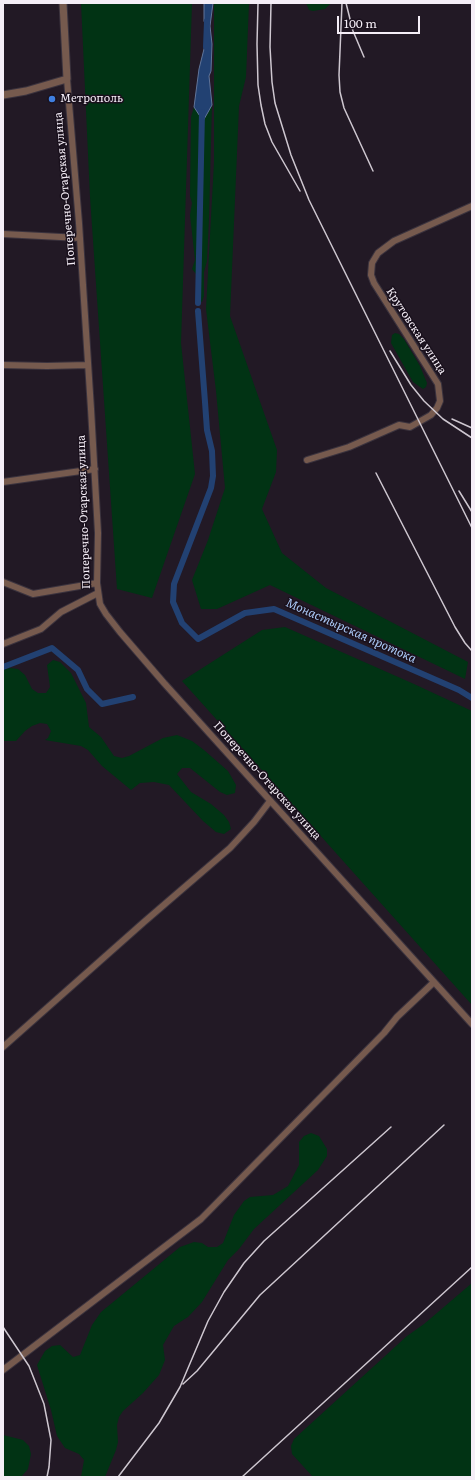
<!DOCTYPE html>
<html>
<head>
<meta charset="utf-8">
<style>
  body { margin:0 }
  #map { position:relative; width:475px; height:1480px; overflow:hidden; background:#221925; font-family:Literata,serif }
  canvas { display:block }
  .frame { position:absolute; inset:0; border:4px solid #f5eef7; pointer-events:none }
  .scale { position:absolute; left:337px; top:16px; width:83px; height:18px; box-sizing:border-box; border:2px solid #f5eef7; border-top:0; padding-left:5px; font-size:12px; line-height:14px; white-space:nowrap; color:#f5eef7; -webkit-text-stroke:3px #19101c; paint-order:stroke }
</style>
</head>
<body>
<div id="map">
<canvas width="475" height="1480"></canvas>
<div class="frame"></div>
<div class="scale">100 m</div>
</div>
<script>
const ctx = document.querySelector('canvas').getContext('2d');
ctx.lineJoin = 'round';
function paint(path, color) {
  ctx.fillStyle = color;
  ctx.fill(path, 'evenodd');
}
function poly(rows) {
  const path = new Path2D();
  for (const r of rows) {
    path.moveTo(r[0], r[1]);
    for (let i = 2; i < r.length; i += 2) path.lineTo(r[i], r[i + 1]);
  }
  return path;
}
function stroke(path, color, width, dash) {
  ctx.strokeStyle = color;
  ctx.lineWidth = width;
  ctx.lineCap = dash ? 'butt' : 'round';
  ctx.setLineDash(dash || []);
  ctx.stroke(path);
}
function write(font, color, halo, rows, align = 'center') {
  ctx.font = font + ' Literata,serif';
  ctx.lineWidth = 3;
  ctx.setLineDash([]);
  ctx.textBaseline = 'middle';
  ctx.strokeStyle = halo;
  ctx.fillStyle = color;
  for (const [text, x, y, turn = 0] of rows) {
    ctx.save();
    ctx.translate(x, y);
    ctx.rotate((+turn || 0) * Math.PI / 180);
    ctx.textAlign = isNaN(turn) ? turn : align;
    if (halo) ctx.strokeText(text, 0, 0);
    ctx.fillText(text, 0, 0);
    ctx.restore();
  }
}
paint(poly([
  [81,3,192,3,181,343,195,474,152,598,117,589,90,197],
  [214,3,249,3,246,77,239,106,230,316,277,450,276,472,262,509,282,553,326,588,468,662,465,679,270,585,217,609,201,609,192,580,208,540,225,488,216,391,206,309,214,162],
  [306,3,331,3,325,9,313,11,309,10],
  [212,105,209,218,207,261,204,272,204,296,202,302,198,300,196,295,196,274,192,269,195,260,190,215,192,203,190,196,191,117,194,107,203,121],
  [395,333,399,334,404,339,420,366,427,383,426,387,423,389,413,382,391,343,392,335],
  [285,627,414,684,472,711,472,1005,182,681,262,630],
  [53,660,60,662,71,673,86,703,89,727,101,737,114,756,122,758,129,756,163,738,177,735,192,741,204,750,228,771,236,785,235,793,227,795,220,792,190,768,182,768,177,774,191,792,211,804,224,815,229,822,231,829,224,834,216,832,203,821,169,785,154,782,140,783,131,790,102,766,88,750,81,746,45,740,48,738,51,731,47,724,40,723,32,726,25,731,16,741,3,741,3,670,10,668,18,669,25,675,32,689,38,693,46,693,50,687,47,665],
  [311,1133,319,1136,327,1149,327,1156,318,1170,254,1229,239,1249,228,1260,202,1302,188,1317,174,1326,163,1345,165,1360,159,1375,143,1393,123,1411,119,1417,117,1425,118,1442,116,1450,105,1477,81,1477,84,1460,79,1454,65,1448,57,1436,51,1410,37,1365,45,1351,52,1346,60,1345,73,1357,80,1355,92,1325,101,1312,180,1247,194,1242,202,1243,208,1247,217,1247,223,1243,234,1215,244,1201,250,1197,273,1195,288,1186,299,1165,299,1142,304,1136],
  [472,1283,472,1477,313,1477,292,1454,291,1446,294,1439,407,1336,424,1324],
  [3,1435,23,1440,29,1446,31,1454,28,1469,21,1477,3,1477]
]), '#013314');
const water = poly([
  [204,3,213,3,210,26,212,44,211,71,209,76,212,105,203,121,194,107,199,69,207,37,207,30,204,21,204,3]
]);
paint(water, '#224172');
stroke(water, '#61759a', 1);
stroke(poly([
  [206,47,207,21],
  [198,303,202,112],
  [198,311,205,402,207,430,212,451,213,476,211,488,174,584,173,602,182,623,198,639,245,613,274,609,459,690,472,698],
  [3,667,52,648,78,670,87,689,102,704,133,697]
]), '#224172', 6);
const minor = poly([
  [67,79,79,223,91,409,98,533,97,583,100,604,106,614,120,632,164,683,472,1024],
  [3,234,80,238],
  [3,365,47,366,88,365],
  [307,460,349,447,399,425,410,427,431,415,437,408,440,401,438,384,374,283,371,275,372,263,378,253,394,241,472,206],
  [3,482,95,469],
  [3,582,33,594,97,583],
  [3,644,41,629,61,612,98,593],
  [3,1047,144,922,230,848,254,822,270,801],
  [3,1370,201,1219,384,1033,397,1017,434,982]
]);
const tertiary = poly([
  [3,95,26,91,67,79,63,3]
]);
stroke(minor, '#3b333e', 8);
stroke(tertiary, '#3b333e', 9);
stroke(minor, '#765a4e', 6);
stroke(tertiary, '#765a4e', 7);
stroke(poly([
  [258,3,257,44,258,85,261,105,265,124,272,142,300,191],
  [271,3,270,47,272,82,275,103,291,155,309,200,472,528],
  [342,3,339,75,340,92,344,108,373,171],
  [346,3,353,31,364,57],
  [390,351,411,385,424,401,443,419,472,438],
  [452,419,472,428],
  [376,473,455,627,465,643,472,651],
  [459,491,472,512],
  [3,1327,29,1366,44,1404,51,1440,49,1467,47,1477],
  [183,1384,197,1371,260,1295,444,1125],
  [118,1477,159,1423,180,1387,208,1321,224,1292,244,1263,264,1241,391,1127],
  [242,1477,472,1267]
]), '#cec7d0', 1.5);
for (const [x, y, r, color] of [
  [52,99,4,"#3f7fe0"]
]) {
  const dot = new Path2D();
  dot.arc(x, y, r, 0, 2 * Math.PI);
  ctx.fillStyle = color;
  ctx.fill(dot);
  stroke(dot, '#19101c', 1.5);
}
write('11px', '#f5eef7', '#19101c', [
  ["Метрополь",60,99]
], 'left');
write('11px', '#f5eef7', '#19101c', [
  ["Поперечно-Отарская улица",65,189,-95],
  ["Крутовская улица",416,331,57],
  ["Поперечно-Отарская улица",84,512,-92],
  ["Поперечно-Отарская улица",267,781,48]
]);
write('italic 12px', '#abc9f7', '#19101c', [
  ["Монастырская протока",351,631,24]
]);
</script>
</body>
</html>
